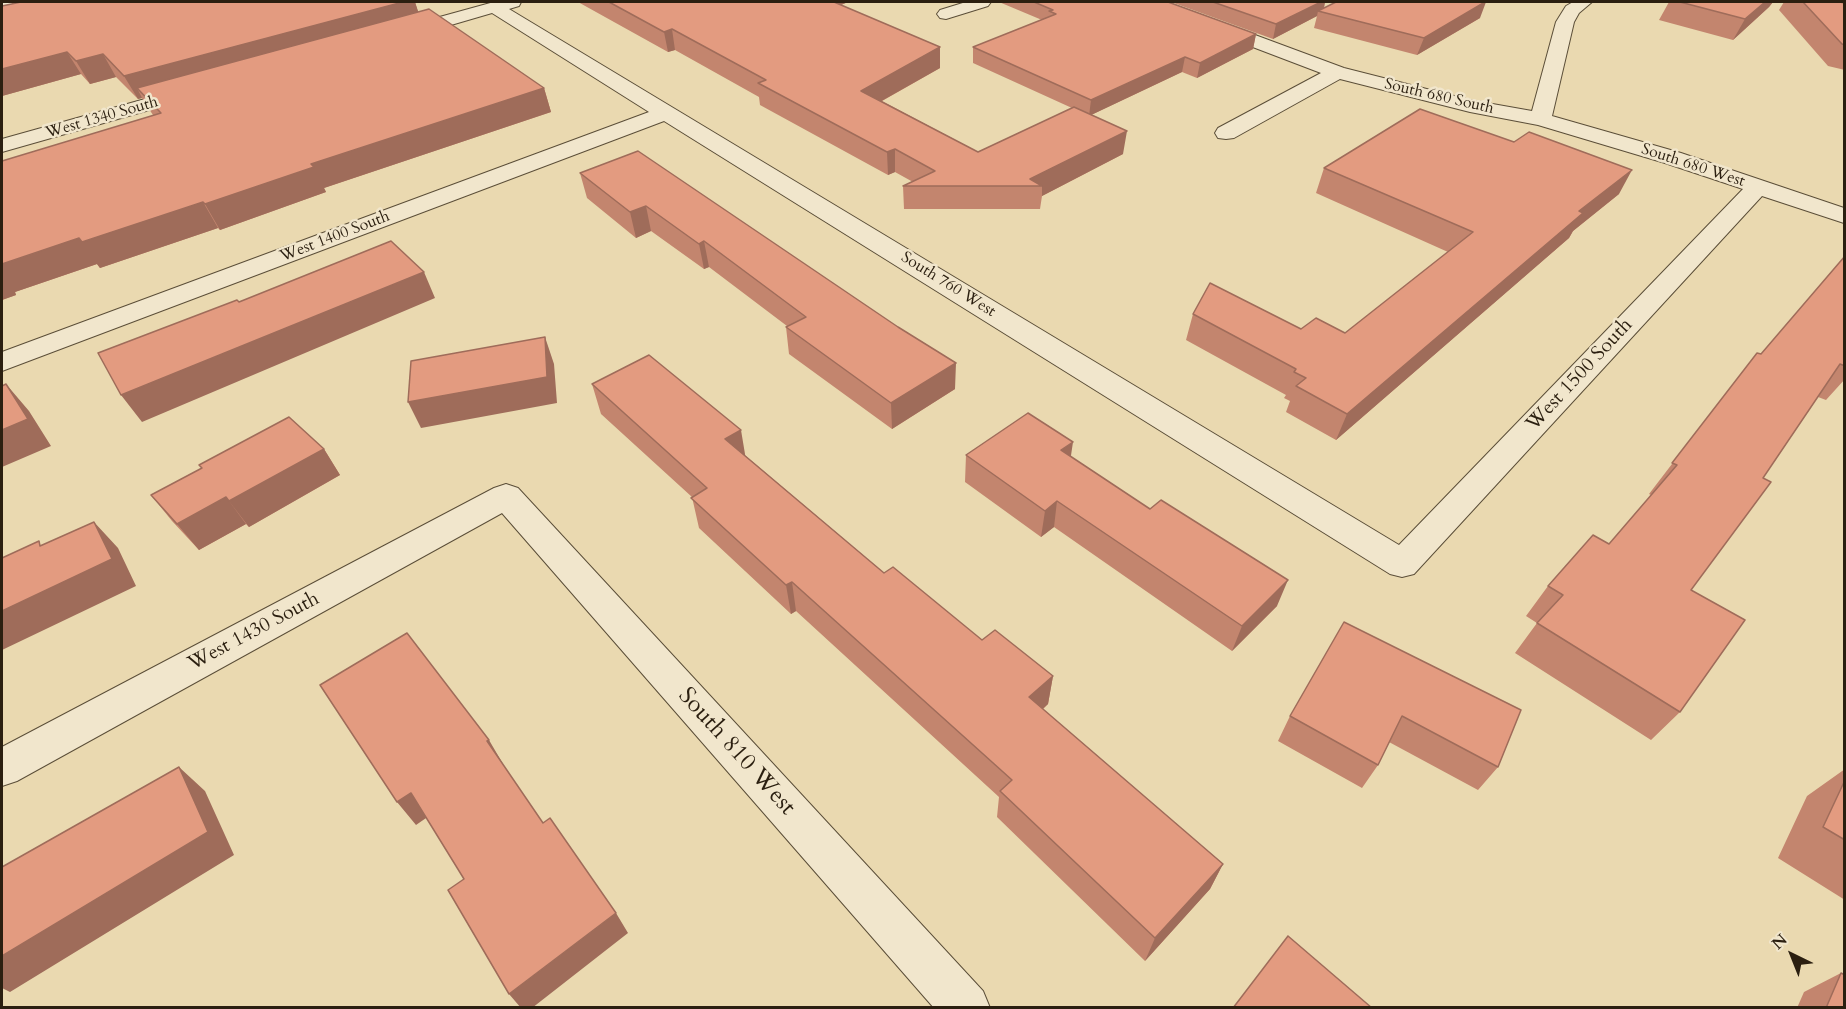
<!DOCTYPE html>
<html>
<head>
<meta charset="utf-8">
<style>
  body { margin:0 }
  #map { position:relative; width:1846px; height:1009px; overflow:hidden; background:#ead9b0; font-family:Cardo,serif }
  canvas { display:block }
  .frame { position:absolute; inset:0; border:3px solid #2b1f10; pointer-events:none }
  .north { position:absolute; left:1762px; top:925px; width:60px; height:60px; -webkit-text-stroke:4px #f1e6cc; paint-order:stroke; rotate:317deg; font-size:16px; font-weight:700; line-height:24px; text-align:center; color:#2b1f10 }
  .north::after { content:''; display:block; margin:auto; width:21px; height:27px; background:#2b1f10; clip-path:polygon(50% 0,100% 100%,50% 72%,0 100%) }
</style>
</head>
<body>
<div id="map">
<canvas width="1846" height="1009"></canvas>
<div class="frame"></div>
<div class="north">N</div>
</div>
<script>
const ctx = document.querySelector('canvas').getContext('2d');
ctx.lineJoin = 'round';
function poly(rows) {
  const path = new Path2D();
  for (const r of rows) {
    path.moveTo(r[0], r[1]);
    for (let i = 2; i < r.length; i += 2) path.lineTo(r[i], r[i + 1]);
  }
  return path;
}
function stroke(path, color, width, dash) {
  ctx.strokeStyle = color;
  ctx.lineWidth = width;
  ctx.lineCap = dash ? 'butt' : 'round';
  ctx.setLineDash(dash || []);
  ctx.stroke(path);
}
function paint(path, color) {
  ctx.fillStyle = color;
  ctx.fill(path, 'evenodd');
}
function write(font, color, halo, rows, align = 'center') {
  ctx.font = font + ' Cardo,serif';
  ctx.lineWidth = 5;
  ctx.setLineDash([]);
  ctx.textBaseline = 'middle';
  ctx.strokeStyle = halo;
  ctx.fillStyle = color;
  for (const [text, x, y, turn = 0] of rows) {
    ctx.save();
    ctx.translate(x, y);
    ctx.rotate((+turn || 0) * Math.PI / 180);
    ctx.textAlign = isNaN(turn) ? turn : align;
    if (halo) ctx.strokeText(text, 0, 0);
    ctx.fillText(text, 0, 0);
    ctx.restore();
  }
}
const street = poly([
  [2,2,16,2,13,6,2,8,2,2],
  [494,2,521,2,519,6,509,9,1399,545,1743,189,1665,163,1538,125,1470,112,1340,79,1234,138,1226,139,1218,138,1215,133,1218,128,1321,73,1145,6,1143,2,1166,2,1344,68,1470,100,1532,111,1556,22,1566,6,1573,2,1592,2,1579,13,1574,22,1552,116,1681,153,1844,208,1844,223,1762,196,1414,574,1402,577,1390,574,664,121,2,371,2,352,649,112,492,13,403,39,396,37,394,33,396,29,494,2],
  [966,2,991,2,988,6,946,19,940,18,937,14,940,10,966,2],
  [188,87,195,89,198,93,195,97,2,152,2,139,188,87],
  [506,484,518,488,983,991,990,1008,934,1008,502,513,17,781,2,786,2,747,494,488,506,484]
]);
stroke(street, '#5b4e38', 2);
paint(street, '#f1e6cc');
paint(poly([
  [21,2,415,2,418,12,544,88,551,112,324,188,326,192,220,230,218,228,100,268,97,264,15,292,16,295,2,300,153,115,151,112,142,98,138,99,116,77,90,84,81,74,2,96,2,6],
  [578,2,848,2,841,5,940,68,882,101,978,152,1072,108,973,63,973,47,1042,20,999,2,1168,2,1256,34,1253,49,1197,78,1182,72,1091,115,1123,154,1042,196,1040,209,904,209,903,186,913,182,895,172,888,175,760,105,759,97,675,50,668,52],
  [1171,2,1325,2,1324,8,1480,18,1417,55,1314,28,1317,16,1273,39],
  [1669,2,1773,2,1769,7,1733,40,1659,20],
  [1784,2,1839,2,1845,3,1845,70,1828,66,1779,10],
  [638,151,955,389,892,429,789,354,786,327,787,326,709,267,704,269,651,231,636,238,587,198,580,173],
  [1324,168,1619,194,1573,231,1569,238,1336,440,1286,412,1290,401,1284,398,1286,395,1186,340,1193,314,1301,329,1345,333,1448,252,1316,193],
  [1845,256,1845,379,1826,400,1818,397,1763,478,1691,590,1680,712,1651,740,1515,653,1537,623,1526,616,1548,586,1609,544,1651,495,1649,494,1757,353,1761,354],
  [592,384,746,456,884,573,982,640,1053,676,1048,704,1043,709,1223,864,1210,889,1145,961,997,817,999,797,796,611,791,614,699,528,692,497,601,414],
  [324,449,340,475,249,527,246,524,199,550,172,521,151,495],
  [966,455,1071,457,1277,606,1232,651,1054,527,1041,537,965,482],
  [1521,710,1498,767,1478,790,1389,742,1378,765,1362,788,1278,741,1290,716],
  [1845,769,1845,900,1778,858,1807,796],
  [1841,973,1845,1008,1797,1008,1804,992]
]), '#c3856e');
paint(poly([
  [397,2,415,2,421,20,137,88,142,98,138,99,124,76],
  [818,2,848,2,819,14],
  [1321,2,1325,2,1323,12,1318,11,1317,16,1273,39,1276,24],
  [1485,2,1486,2,1480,18,1417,55,1424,38],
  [1765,2,1773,2,1769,7,1733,40,1745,19],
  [672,29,675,50,668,52,664,32],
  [1256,34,1253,49,1197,78,1200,63],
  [940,47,940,68,862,112,861,91],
  [67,52,81,74,2,96,2,69],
  [103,54,116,77,90,84,76,61],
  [1185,57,1182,72,1089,116,1091,100],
  [544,88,551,112,324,188,326,192,220,230,205,204,311,164],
  [1127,131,1123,154,1042,196,1042,186,1030,179],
  [895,149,895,172,888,175,887,152],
  [1632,170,1619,194,1573,231,1569,238,1336,440,1347,414,1579,211],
  [203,202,218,228,100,268,97,264,15,292,16,295,2,300,2,264,79,238],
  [646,206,651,231,636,238,630,212],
  [704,241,709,267,704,269,699,244],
  [424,272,435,298,142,422,121,395],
  [545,337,554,364,557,403,421,428,408,402],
  [956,363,955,389,892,429,891,403],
  [6,384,29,411,51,446,2,467,2,430],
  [741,430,746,460,725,439],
  [1073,442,1069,469,1061,450],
  [324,449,340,475,249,527,229,501],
  [226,497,246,524,199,550,177,524],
  [1057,501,1054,527,1041,537,1045,511],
  [94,522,118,548,136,586,2,650,2,611],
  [1288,580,1277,606,1232,651,1242,626],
  [792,582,796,611,791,614,786,585],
  [1053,676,1048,704,1025,725,1029,697],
  [489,740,503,764,502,765,487,741],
  [179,767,205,791,234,855,10,992,2,988,2,956],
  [411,793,429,816,416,825,397,802],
  [1223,864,1210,889,1145,961,1155,938],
  [616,913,628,933,532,1008,521,1008,509,994]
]), '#9f6c5a');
const building = poly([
  [21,2,403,2,124,76,103,54,76,61,67,52,2,69,2,6,21,2],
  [609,2,834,2,940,47,861,91,978,152,1074,107,1127,131,1030,179,1042,186,903,186,935,171,895,149,887,152,758,83,766,80,672,29,664,32,609,2],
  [1034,2,1168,2,1256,34,1200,63,1185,57,1091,100,973,47,1056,14,1049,11,1053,10,1034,2],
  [1213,2,1321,2,1276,24,1213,2],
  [1336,2,1485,2,1424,38,1318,11,1336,2],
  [1680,2,1765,2,1745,19,1680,2],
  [1803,2,1839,2,1845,3,1845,45,1842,44,1803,2],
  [429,9,544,88,311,164,314,167,205,204,203,202,82,242,79,238,2,264,2,161,161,113,137,88,429,9],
  [1420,109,1514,142,1529,132,1632,170,1579,211,1583,213,1347,414,1296,386,1306,378,1294,372,1296,369,1193,314,1210,283,1301,329,1316,318,1345,333,1473,232,1324,168,1420,109],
  [638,151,898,327,956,363,891,403,786,327,806,317,704,241,699,244,646,206,630,212,580,173,638,151],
  [391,241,424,272,121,395,98,353,237,300,239,302,391,241],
  [1845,256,1845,366,1840,364,1763,478,1771,482,1691,590,1745,620,1680,712,1537,623,1563,595,1548,586,1593,535,1609,544,1677,465,1672,463,1757,353,1761,354,1845,256],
  [545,337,547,377,408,402,411,361,545,337],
  [649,355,741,430,725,439,884,573,893,567,982,640,995,630,1053,676,1029,697,1223,864,1155,938,1000,791,1012,780,792,582,786,585,691,498,707,488,592,384,649,355],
  [6,384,28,419,2,430,2,386,6,384],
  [1028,413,1073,442,1061,450,1150,509,1161,500,1288,580,1242,626,1057,501,1045,511,966,455,1028,413],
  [289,417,324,449,229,501,226,497,177,524,151,495,202,468,199,465,289,417],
  [94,522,112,559,2,611,2,558,39,541,40,546,94,522],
  [1344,622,1521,710,1498,767,1402,716,1378,765,1290,716,1344,622],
  [407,633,489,740,487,741,543,823,550,818,616,913,509,994,448,890,464,879,411,793,397,802,320,685,407,633],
  [179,767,208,832,2,956,2,867,179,767],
  [1845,780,1845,840,1823,827,1845,780],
  [1288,936,1372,1008,1233,1008,1288,936],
  [1841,973,1845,975,1845,1008,1826,1008,1841,973]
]);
paint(building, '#e39b80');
stroke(building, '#9f6c5a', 1.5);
write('16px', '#2b1f10', '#f1e6cc', [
  ["South 680 South",1439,97,13],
  ["West 1340 South",102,118,-16],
  ["South 680 West",1693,166,18],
  ["West 1400 South",335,237,-21],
  ["South 760 West",948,285,32]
]);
write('20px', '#2b1f10', '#f1e6cc', [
  ["West 1500 South",1580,375,-47],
  ["West 1430 South",254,632,-28]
]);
write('24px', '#2b1f10', '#f1e6cc', [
  ["South 810 West",736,752,48]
]);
</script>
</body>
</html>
